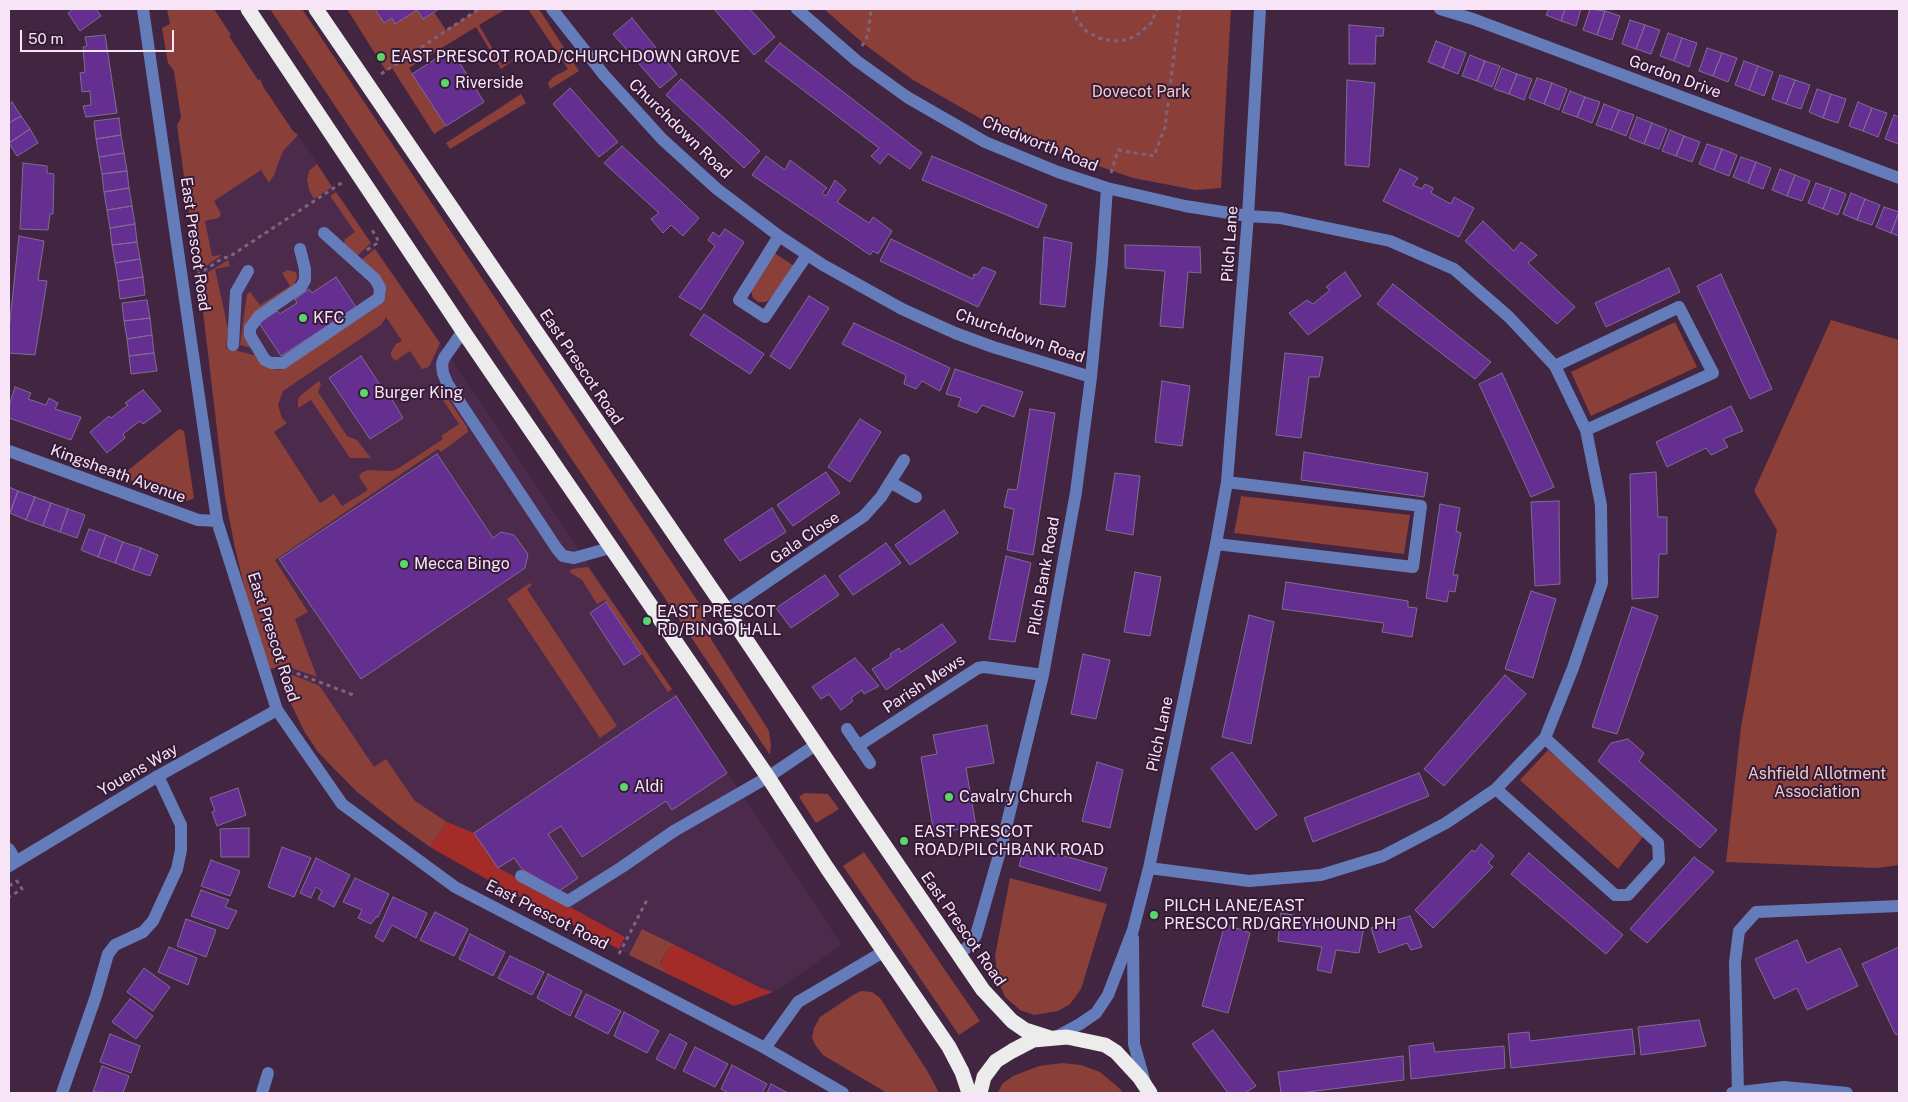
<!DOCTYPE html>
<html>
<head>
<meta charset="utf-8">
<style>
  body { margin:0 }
  #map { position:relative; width:1908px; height:1102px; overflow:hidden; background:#412541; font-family:"Public Sans",sans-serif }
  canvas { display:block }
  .frame { position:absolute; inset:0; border:10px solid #f7e4f7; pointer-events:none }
  .scale { position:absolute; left:20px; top:30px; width:154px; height:22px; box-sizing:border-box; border:2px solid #f7e4f7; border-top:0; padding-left:6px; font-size:15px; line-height:18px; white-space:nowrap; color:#f7e4f7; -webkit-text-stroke:4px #361b37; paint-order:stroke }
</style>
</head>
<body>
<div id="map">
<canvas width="1908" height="1102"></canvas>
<div class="frame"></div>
<div class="scale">50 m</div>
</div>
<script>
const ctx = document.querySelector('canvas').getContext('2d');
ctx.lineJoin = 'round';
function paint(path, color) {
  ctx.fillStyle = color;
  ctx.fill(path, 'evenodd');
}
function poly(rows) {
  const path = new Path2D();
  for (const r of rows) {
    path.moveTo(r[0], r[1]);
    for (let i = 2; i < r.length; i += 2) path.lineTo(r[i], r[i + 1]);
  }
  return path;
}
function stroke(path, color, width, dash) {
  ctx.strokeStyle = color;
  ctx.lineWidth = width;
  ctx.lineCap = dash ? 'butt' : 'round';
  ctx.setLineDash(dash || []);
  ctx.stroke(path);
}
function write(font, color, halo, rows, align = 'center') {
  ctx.font = font + ' "Public Sans",sans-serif';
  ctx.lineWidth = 4;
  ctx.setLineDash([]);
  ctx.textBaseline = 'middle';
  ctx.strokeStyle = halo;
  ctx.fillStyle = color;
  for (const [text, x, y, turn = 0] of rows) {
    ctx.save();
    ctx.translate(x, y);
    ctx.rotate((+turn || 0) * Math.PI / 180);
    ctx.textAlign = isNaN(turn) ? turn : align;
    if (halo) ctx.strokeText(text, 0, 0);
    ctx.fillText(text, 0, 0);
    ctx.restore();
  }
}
paint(poly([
  [298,135,489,415,842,945,777,990,767,995,734,1006,629,955,502,888,445,856,395,822,356,791,332,768,304,731,273,660,227,474,195,211]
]), '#4b2a4c');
paint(poly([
  [167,9,214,9,231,35,229,36,258,80,260,79,264,88,293,131,298,135,283,151,274,175,269,183,261,170,214,201,221,214,219,218,205,221,212,256,222,255,197,272,177,125,181,118,174,71,168,63,162,28,170,24],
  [270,9,302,9,701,606,711,639,769,731,771,745,770,755],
  [347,9,375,9,384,23,392,18,396,23,417,10,423,19,434,12,446,30,479,9,506,9,479,25,502,65,516,58,501,69,476,27,409,68,446,126,434,134,392,68,386,71],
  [528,9,539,9,579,71,550,89,548,83,553,77,568,69],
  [824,9,1231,9,1221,188,1196,190,1133,178,1058,152,983,120,913,80,864,44],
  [521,94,526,103,450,149,446,143],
  [317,164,332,187,314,199,309,190,307,180,309,171],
  [336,192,371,243,357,256,344,244,345,239,355,232,330,196],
  [375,249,440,343,430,365,427,368,422,369,410,351,395,361,391,356,391,352,396,344,402,341,386,317,381,325,283,391,278,405,282,418,287,423,274,432,320,503,334,494,342,506,368,490,359,477,361,473,368,470,392,471,399,468,443,439,441,436,459,424,438,393,437,389,438,384,467,427,468,432,441,452,438,449,275,560,308,612,295,619,317,677,283,665,269,670,249,607,235,548,225,497,199,278,228,260,230,266,215,269,228,329,226,348,254,355,256,354,268,368,280,370,382,303,386,296,384,284,361,260],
  [773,252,794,266,770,299,766,302,758,302,753,298,751,291],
  [288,270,296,272,297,278,294,285,252,317,252,348,240,345,247,294,250,292,260,305,290,286,282,273],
  [1831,320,1899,340,1899,865,1877,868,1726,862,1741,727,1777,530,1754,491],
  [1675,322,1697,367,1591,416,1571,372],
  [319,381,321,384,318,392,347,436,357,440,371,458,350,458,311,400,298,408,298,399,301,395],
  [179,429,184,431,194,498,187,501,127,479,126,472],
  [1241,496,1410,515,1404,554,1234,533],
  [588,567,672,689,668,692,605,600,597,604,582,580,569,572,572,569],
  [530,583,532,585,527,589,617,726,600,738,507,599],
  [293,675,318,685,321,688,374,767,386,759,415,801,447,822,430,847,395,822,356,791,318,752,304,731,282,685,283,679],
  [1548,750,1646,833,1618,869,1520,780],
  [804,793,828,794,839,809,816,823,799,797],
  [864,852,980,1021,959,1035,843,866],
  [1010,878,1107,904,1081,989,1070,1004,1058,1011,1034,1015,1020,1010,1005,997,998,981,995,956],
  [642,929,677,946,669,948,660,963,668,974,629,955],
  [861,991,872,992,880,998,928,1072,939,1093,887,1093,823,1055,816,1046,812,1038,814,1028,820,1017,853,995],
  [1062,1063,1081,1065,1100,1072,1119,1088,1123,1093,998,1093,1002,1084,1013,1076,1039,1066]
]), '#8b3f39');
paint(poly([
  [447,822,474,833,499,868,625,937,619,949,502,888,430,847],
  [677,946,759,987,773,992,734,1006,668,974,660,964,669,948]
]), '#a32b28');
const building = poly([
  [74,9,96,9,101,16,80,31,68,13,74,9],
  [375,9,439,9,423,19,417,10,395,24,392,18,384,23,375,9],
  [714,9,750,9,775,37,754,55,714,9],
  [1549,9,1565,9,1561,21,1546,15,1549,9],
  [1565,9,1581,9,1576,26,1561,21,1565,9],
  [1590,9,1605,11,1597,35,1583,30,1590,9],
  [1605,11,1620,16,1612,40,1597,35,1605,11],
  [632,18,677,74,660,88,613,34,632,18],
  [1630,20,1645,25,1636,49,1622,44,1630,20],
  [1349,25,1384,28,1383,36,1376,36,1375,64,1349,64,1349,25],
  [1645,25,1660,30,1651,54,1636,49,1645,25],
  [1668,33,1682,38,1674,61,1660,56,1668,33],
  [105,35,117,113,86,117,83,106,91,105,90,91,82,92,80,73,85,72,83,47,87,46,85,37,105,35],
  [1682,38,1697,43,1689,67,1674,61,1682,38],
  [1436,41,1451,47,1443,68,1428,62,1436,41],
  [780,43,922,153,910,169,888,154,880,164,871,156,879,148,765,61,780,43],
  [1451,47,1466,53,1458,74,1443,68,1451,47],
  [1707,48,1722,53,1713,76,1699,71,1707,48],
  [451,49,484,102,446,126,412,74,451,49],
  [1722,53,1737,58,1728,82,1713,76,1722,53],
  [1470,55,1485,61,1477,81,1462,76,1470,55],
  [1485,61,1500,66,1492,87,1477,81,1485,61],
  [1744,61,1758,66,1749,90,1735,85,1744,61],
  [1758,66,1773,72,1764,96,1749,90,1758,66],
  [1502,68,1517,74,1509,94,1494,89,1502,68],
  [1517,74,1532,79,1524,100,1509,94,1517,74],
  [1780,75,1795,80,1786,104,1772,99,1780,75],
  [1537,78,1552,83,1544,104,1529,98,1537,78],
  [681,79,760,151,744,168,666,95,681,79],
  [1347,80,1375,83,1369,167,1345,165,1347,80],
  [1795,80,1810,85,1801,109,1786,104,1795,80],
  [1552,83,1567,89,1559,110,1544,104,1552,83],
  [570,88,618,142,599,157,553,104,570,88],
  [1817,89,1831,94,1823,118,1809,112,1817,89],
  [1570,91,1585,97,1577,117,1562,112,1570,91],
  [1831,94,1846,99,1838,123,1823,118,1831,94],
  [1585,97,1600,102,1592,123,1577,117,1585,97],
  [12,102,21,116,9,123,9,104,12,102],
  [1858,102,1872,108,1863,131,1849,126,1858,102],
  [1604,104,1619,110,1611,130,1596,125,1604,104],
  [1872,108,1887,113,1878,137,1863,131,1872,108],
  [1619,110,1634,115,1626,136,1611,130,1619,110],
  [1894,115,1899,117,1899,144,1885,139,1894,115],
  [21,116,30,129,9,143,9,123,21,116],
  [1637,117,1652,123,1644,144,1629,138,1637,117],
  [119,118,121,135,96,139,94,121,119,118],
  [1652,123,1667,129,1659,149,1644,144,1652,123],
  [30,129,38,143,17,156,9,143,30,129],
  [1670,130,1684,136,1676,156,1662,151,1670,130],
  [121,135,124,153,99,157,96,139,121,135],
  [1684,136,1700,142,1692,162,1676,156,1684,136],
  [1707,144,1722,149,1714,170,1699,164,1707,144],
  [622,146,699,218,683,236,671,225,663,233,651,219,659,213,604,163,622,146],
  [1722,149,1737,155,1729,176,1714,170,1722,149],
  [124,153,127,171,102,174,99,157,124,153],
  [766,156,785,170,790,160,827,188,822,193,826,196,835,180,846,190,837,202,869,223,873,217,892,231,878,254,873,251,870,255,752,175,766,156],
  [932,156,1047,205,1038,228,922,180,932,156],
  [1741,157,1756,162,1748,183,1733,177,1741,157],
  [1756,162,1771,168,1763,189,1748,183,1756,162],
  [23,163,47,166,47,173,54,174,53,214,50,214,48,230,20,229,23,163],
  [1400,169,1418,178,1413,185,1422,189,1425,184,1433,188,1431,193,1451,204,1454,197,1474,208,1459,237,1383,201,1400,169],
  [1780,169,1795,175,1787,196,1772,190,1780,169],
  [127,171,129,188,104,192,102,174,127,171],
  [1795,175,1810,181,1802,201,1787,196,1795,175],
  [1816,183,1831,188,1823,209,1808,203,1816,183],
  [129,188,132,206,107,210,104,192,129,188],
  [1831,188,1846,194,1838,215,1823,209,1831,188],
  [1851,193,1865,199,1857,220,1843,214,1851,193],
  [1865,199,1880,205,1872,225,1857,220,1865,199],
  [132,206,135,224,110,228,107,210,132,206],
  [1884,207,1899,212,1891,233,1876,227,1884,207],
  [1899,212,1899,236,1891,233,1899,212],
  [1483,221,1514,251,1521,242,1537,255,1528,263,1575,307,1557,324,1465,241,1483,221],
  [135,224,137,242,112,245,110,228,135,224],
  [725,229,744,242,701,310,679,297,715,246,708,240,713,232,719,237,725,229],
  [19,236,44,241,38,280,47,281,35,355,9,353,9,330,19,236],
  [1044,237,1072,243,1065,307,1040,304,1044,237],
  [891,239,973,279,974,274,977,275,983,267,996,272,978,307,880,261,891,239],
  [137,242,140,259,115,263,112,245,137,242],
  [1125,245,1200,247,1201,273,1188,272,1183,328,1160,326,1165,271,1125,268,1125,245],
  [140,259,143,277,118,281,115,263,140,259],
  [1669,268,1680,292,1606,327,1595,303,1669,268],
  [1345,272,1361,296,1308,335,1289,313,1307,300,1313,304,1330,290,1326,287,1345,272],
  [1721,274,1772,389,1750,399,1697,286,1721,274],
  [143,277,145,295,120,299,118,281,143,277],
  [336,277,356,307,281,356,259,323,277,311,280,314,297,303,295,299,309,289,312,293,336,277],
  [1393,284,1491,362,1475,379,1377,304,1393,284],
  [809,296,829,308,790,369,770,356,809,296],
  [147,300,150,318,124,321,122,303,147,300],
  [704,314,764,354,750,374,690,335,704,314],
  [150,318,152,335,127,339,124,321,150,318],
  [854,323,950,368,940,391,922,381,916,389,904,384,906,375,842,344,854,323],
  [152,335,154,353,129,356,127,339,152,335],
  [154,353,157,371,131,374,129,356,154,353],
  [1285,353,1323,357,1319,377,1309,377,1301,438,1276,435,1285,353],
  [361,356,382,388,384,386,403,418,370,439,329,378,361,356],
  [955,369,1023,392,1014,417,982,405,977,413,958,406,961,398,946,394,955,369],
  [1502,373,1554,487,1531,497,1479,384,1502,373],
  [1162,381,1190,386,1182,446,1155,442,1162,381],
  [15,387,31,393,28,399,46,405,49,398,58,403,55,409,81,417,71,440,9,418,9,406,15,387],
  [143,390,161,411,143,424,140,421,123,434,125,438,107,453,90,432,109,416,111,418,128,405,125,403,143,390],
  [1731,406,1743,431,1723,439,1728,447,1711,455,1706,448,1667,467,1656,442,1731,406],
  [1030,409,1055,413,1033,555,1007,550,1014,509,1004,507,1008,489,1017,490,1030,409],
  [860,419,881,432,850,482,828,467,860,419],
  [1304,452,1428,473,1424,497,1301,480,1304,452],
  [437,454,493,538,501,532,514,535,528,554,525,568,361,679,279,559,437,454],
  [826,472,840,493,793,526,777,505,826,472],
  [1656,472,1658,517,1667,517,1667,554,1659,554,1658,597,1632,599,1630,474,1656,472],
  [1115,473,1140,476,1133,535,1106,530,1115,473],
  [9,487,18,491,10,513,9,513,9,487],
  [18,491,35,497,26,520,10,513,18,491],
  [35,497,51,503,43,526,26,520,35,497],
  [1559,501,1560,584,1535,586,1531,502,1559,501],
  [51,503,68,509,60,532,43,526,51,503],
  [1440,504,1460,508,1456,531,1461,533,1453,575,1458,575,1455,592,1449,591,1447,602,1426,598,1440,504],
  [772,508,786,532,740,561,724,540,772,508],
  [68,509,85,515,77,538,60,532,68,509],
  [944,510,958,533,910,565,895,545,944,510],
  [89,529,106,535,98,557,81,550,89,529],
  [106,535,123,542,115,563,98,557,106,535],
  [123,542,141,548,133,570,115,563,123,542],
  [886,543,901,563,853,595,839,576,886,543],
  [141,548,158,555,150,576,133,570,141,548],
  [1006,556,1031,563,1015,642,989,639,1006,556],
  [1135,572,1161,577,1150,636,1124,632,1135,572],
  [825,575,839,595,791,628,776,608,825,575],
  [1286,582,1408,601,1408,607,1417,608,1412,637,1382,632,1384,623,1282,609,1286,582],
  [1531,591,1556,599,1533,678,1505,669,1531,591],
  [606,602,641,654,624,665,590,613,606,602],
  [1632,607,1658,616,1617,734,1592,727,1632,607],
  [1249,615,1274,622,1251,744,1222,737,1249,615],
  [942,624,956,642,886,690,872,669,891,657,890,654,899,648,901,652,942,624],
  [1083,654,1110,660,1096,719,1071,714,1083,654],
  [855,658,879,686,864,694,862,690,851,698,853,701,841,710,829,694,821,699,812,687,855,658],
  [1505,675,1526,694,1444,786,1424,769,1505,675],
  [676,696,727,773,672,810,666,801,582,857,561,826,548,834,578,878,559,891,522,869,514,858,498,868,474,833,676,696],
  [987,725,994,763,966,768,976,826,934,834,921,757,937,754,933,735,987,725],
  [1628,739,1644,753,1639,761,1717,830,1700,848,1598,761,1611,743,1628,739],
  [1232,752,1277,815,1256,830,1211,768,1232,752],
  [1097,762,1123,770,1110,828,1082,821,1097,762],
  [1419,773,1429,796,1313,842,1304,818,1419,773],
  [238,788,246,815,217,826,212,812,215,811,210,798,238,788],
  [249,828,249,857,221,857,220,829,249,828],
  [1481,844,1494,856,1488,863,1493,867,1433,928,1415,910,1472,850,1475,852,1481,844],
  [1025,845,1107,868,1100,891,1019,866,1025,845],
  [282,847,311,858,294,897,268,887,282,847],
  [1529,853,1623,935,1606,954,1511,874,1529,853],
  [1694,857,1714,872,1647,943,1630,929,1694,857],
  [316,858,350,875,334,907,318,899,322,891,316,887,311,898,300,893,316,858],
  [211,860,240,871,230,896,201,886,211,860],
  [355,878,389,894,378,917,376,917,371,924,358,918,362,910,343,902,355,878],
  [201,890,229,900,225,907,237,911,228,929,191,916,201,890],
  [393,897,427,913,416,938,392,925,383,942,375,937,393,897],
  [435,912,468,929,454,956,420,940,435,912],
  [1281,913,1364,927,1359,953,1336,950,1331,973,1317,970,1322,947,1278,941,1281,913],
  [1410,916,1422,947,1411,950,1407,943,1379,953,1371,928,1410,916],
  [186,919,216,930,206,957,177,946,186,919],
  [1225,924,1250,933,1228,1013,1202,1006,1225,924],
  [470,934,505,952,493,976,459,959,470,934],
  [1797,940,1807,963,1840,948,1858,986,1807,1010,1797,988,1774,999,1755,959,1797,940],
  [169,947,197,958,188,985,158,972,169,947],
  [1899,947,1899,1035,1895,1034,1862,964,1899,947],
  [510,956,544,972,532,995,498,978,510,956],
  [144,968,170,987,153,1011,127,992,144,968],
  [548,974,582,991,570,1016,537,998,548,974],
  [586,994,621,1011,608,1034,575,1017,586,994],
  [130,999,153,1016,136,1039,112,1022,130,999],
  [624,1012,659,1031,647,1053,614,1036,624,1012],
  [1699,1020,1706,1046,1641,1055,1638,1027,1699,1020],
  [1632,1029,1635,1054,1511,1068,1508,1034,1529,1032,1530,1041,1632,1029],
  [1213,1030,1256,1086,1245,1093,1228,1093,1192,1044,1213,1030],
  [110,1034,140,1046,131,1073,100,1062,110,1034],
  [670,1034,687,1043,675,1069,656,1059,670,1034],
  [1433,1043,1435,1052,1504,1046,1505,1068,1411,1079,1409,1046,1433,1043],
  [695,1047,728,1064,715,1087,683,1071,695,1047],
  [1403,1056,1404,1080,1300,1093,1281,1093,1278,1072,1403,1056],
  [732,1065,767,1084,762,1093,728,1093,721,1089,732,1065],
  [102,1066,129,1076,123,1093,93,1092,102,1066],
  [771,1084,788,1093,767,1093,771,1084]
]);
paint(building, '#652f91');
stroke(building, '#7f6c93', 1);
stroke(poly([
  [1073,9,1077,20,1086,31,1099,38,1113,41,1127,40,1140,33,1151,23,1157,9],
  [862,46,868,35,871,9],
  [381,74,479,9],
  [1111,173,1118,150,1154,156,1165,127,1180,9],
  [367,250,379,242,371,228],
  [197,275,223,258,229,257,238,251,343,182],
  [282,673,288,670,356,696],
  [9,886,17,881,22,889,9,897],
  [619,954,647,900]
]), '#7d637d', 3, [4, 4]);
stroke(poly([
  [143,9,217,521,277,710,342,804,455,887,765,1048,843,1093],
  [552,9,604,75,662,139,717,189,779,236,823,265,902,309,955,333,993,347,1091,377],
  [797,9,857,61,907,97,985,142,1058,172,1107,188,1185,206,1248,216,1280,218,1390,241,1454,269,1509,317,1555,366,1586,430,1601,505,1602,583,1573,668,1545,738,1496,789,1446,823,1383,856,1321,875,1249,881,1149,868],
  [1440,9,1473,19,1899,178],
  [779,236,739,300,765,317,807,255],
  [300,249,305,269,305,280,301,287,259,316,250,328,250,335,254,342,265,360,271,363,283,363,379,298,380,288,375,279,324,233],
  [463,331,444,358,442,364,443,373,447,383,557,549,563,556,574,558,610,548],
  [233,345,236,292,248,271],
  [1555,366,1679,307,1713,373,1586,430],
  [9,451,198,520,217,521],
  [890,482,916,497],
  [1216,544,1413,567,1421,506,1227,482],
  [726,610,864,516,881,497,904,460],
  [847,729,870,763],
  [858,746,978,668,984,667,1043,675],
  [1496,789,1615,895,1628,895,1659,861,1658,843,1545,738],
  [9,849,16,861],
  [9,866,158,776,277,710],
  [521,876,568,901,622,867,674,831,768,777,817,744],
  [1133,938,1134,1044,1145,1083],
  [958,955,971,944,976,935,1001,848,1043,675,1076,492,1091,377,1102,261,1107,188],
  [1054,1038,1080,1024,1096,1013,1108,995,1133,930,1149,868,1216,544,1227,482,1248,216,1260,9],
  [765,1048,798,1002,883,952],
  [62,1093,96,996,108,954,115,945,143,932,153,921,177,869,181,850,181,825,158,776],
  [262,1093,268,1073],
  [1732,1093,1784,1087,1847,1093],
  [1738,1093,1735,962,1739,931,1756,912,1899,906]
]), '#647dba', 12);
stroke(poly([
  [248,9,463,331,768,777,827,868,949,1047,962,1072,969,1093],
  [316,9,726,610,861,811,983,990,1012,1021,1025,1030,1050,1038],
  [980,1093,984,1077,996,1061,1012,1051,1033,1040,1067,1037,1105,1045,1116,1052,1140,1078,1150,1093]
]), '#ececec', 15);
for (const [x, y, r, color] of [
  [381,57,5,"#5cd56d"],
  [445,83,5,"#5cd56d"],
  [303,318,5,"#5cd56d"],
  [364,393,5,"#5cd56d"],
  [404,564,5,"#5cd56d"],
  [647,621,5,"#5cd56d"],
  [624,787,5,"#5cd56d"],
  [949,797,5,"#5cd56d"],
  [904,841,5,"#5cd56d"],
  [1154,915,5,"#5cd56d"]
]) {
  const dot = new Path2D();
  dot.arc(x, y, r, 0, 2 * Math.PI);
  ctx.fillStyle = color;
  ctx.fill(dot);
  stroke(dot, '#361b37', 2);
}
write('16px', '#f7e4f7', '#361b37', [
  ["EAST PRESCOT ROAD/CHURCHDOWN GROVE",391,57],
  ["Riverside",455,83],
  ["KFC",313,318],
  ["Burger King",374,393],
  ["Mecca Bingo",414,564],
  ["EAST PRESCOT",657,612],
  ["RD/BINGO HALL",657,630],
  ["Aldi",634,787],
  ["Cavalry Church",959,797],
  ["EAST PRESCOT",914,832],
  ["ROAD/PILCHBANK ROAD",914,850],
  ["PILCH LANE/EAST",1164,906],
  ["PRESCOT RD/GREYHOUND PH",1164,924]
], 'left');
write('16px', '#f7e4f7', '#361b37', [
  ["Gordon Drive",1675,77,20],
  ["Churchdown Road",680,129,44],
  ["Chedworth Road",1040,144,22],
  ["East Prescot Road",195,244,82],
  ["Pilch Lane",1230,244,-86],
  ["Churchdown Road",1020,336,19],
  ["East Prescot Road",581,367,56],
  ["Kingsheath Avenue",118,474,20],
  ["Gala Close",805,538,-34],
  ["Pilch Bank Road",1044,576,-80],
  ["East Prescot Road",273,637,72],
  ["Parish Mews",924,684,-33],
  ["Pilch Lane",1160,734,-78],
  ["Youens Way",138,770,-30],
  ["East Prescot Road",547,915,27],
  ["East Prescot Road",963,929,55]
]);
write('16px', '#eccbc7', '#361b37', [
  ["Dovecot Park",1141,92],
  ["Ashfield Allotment",1817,774],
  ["Association",1817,792]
]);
</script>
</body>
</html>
